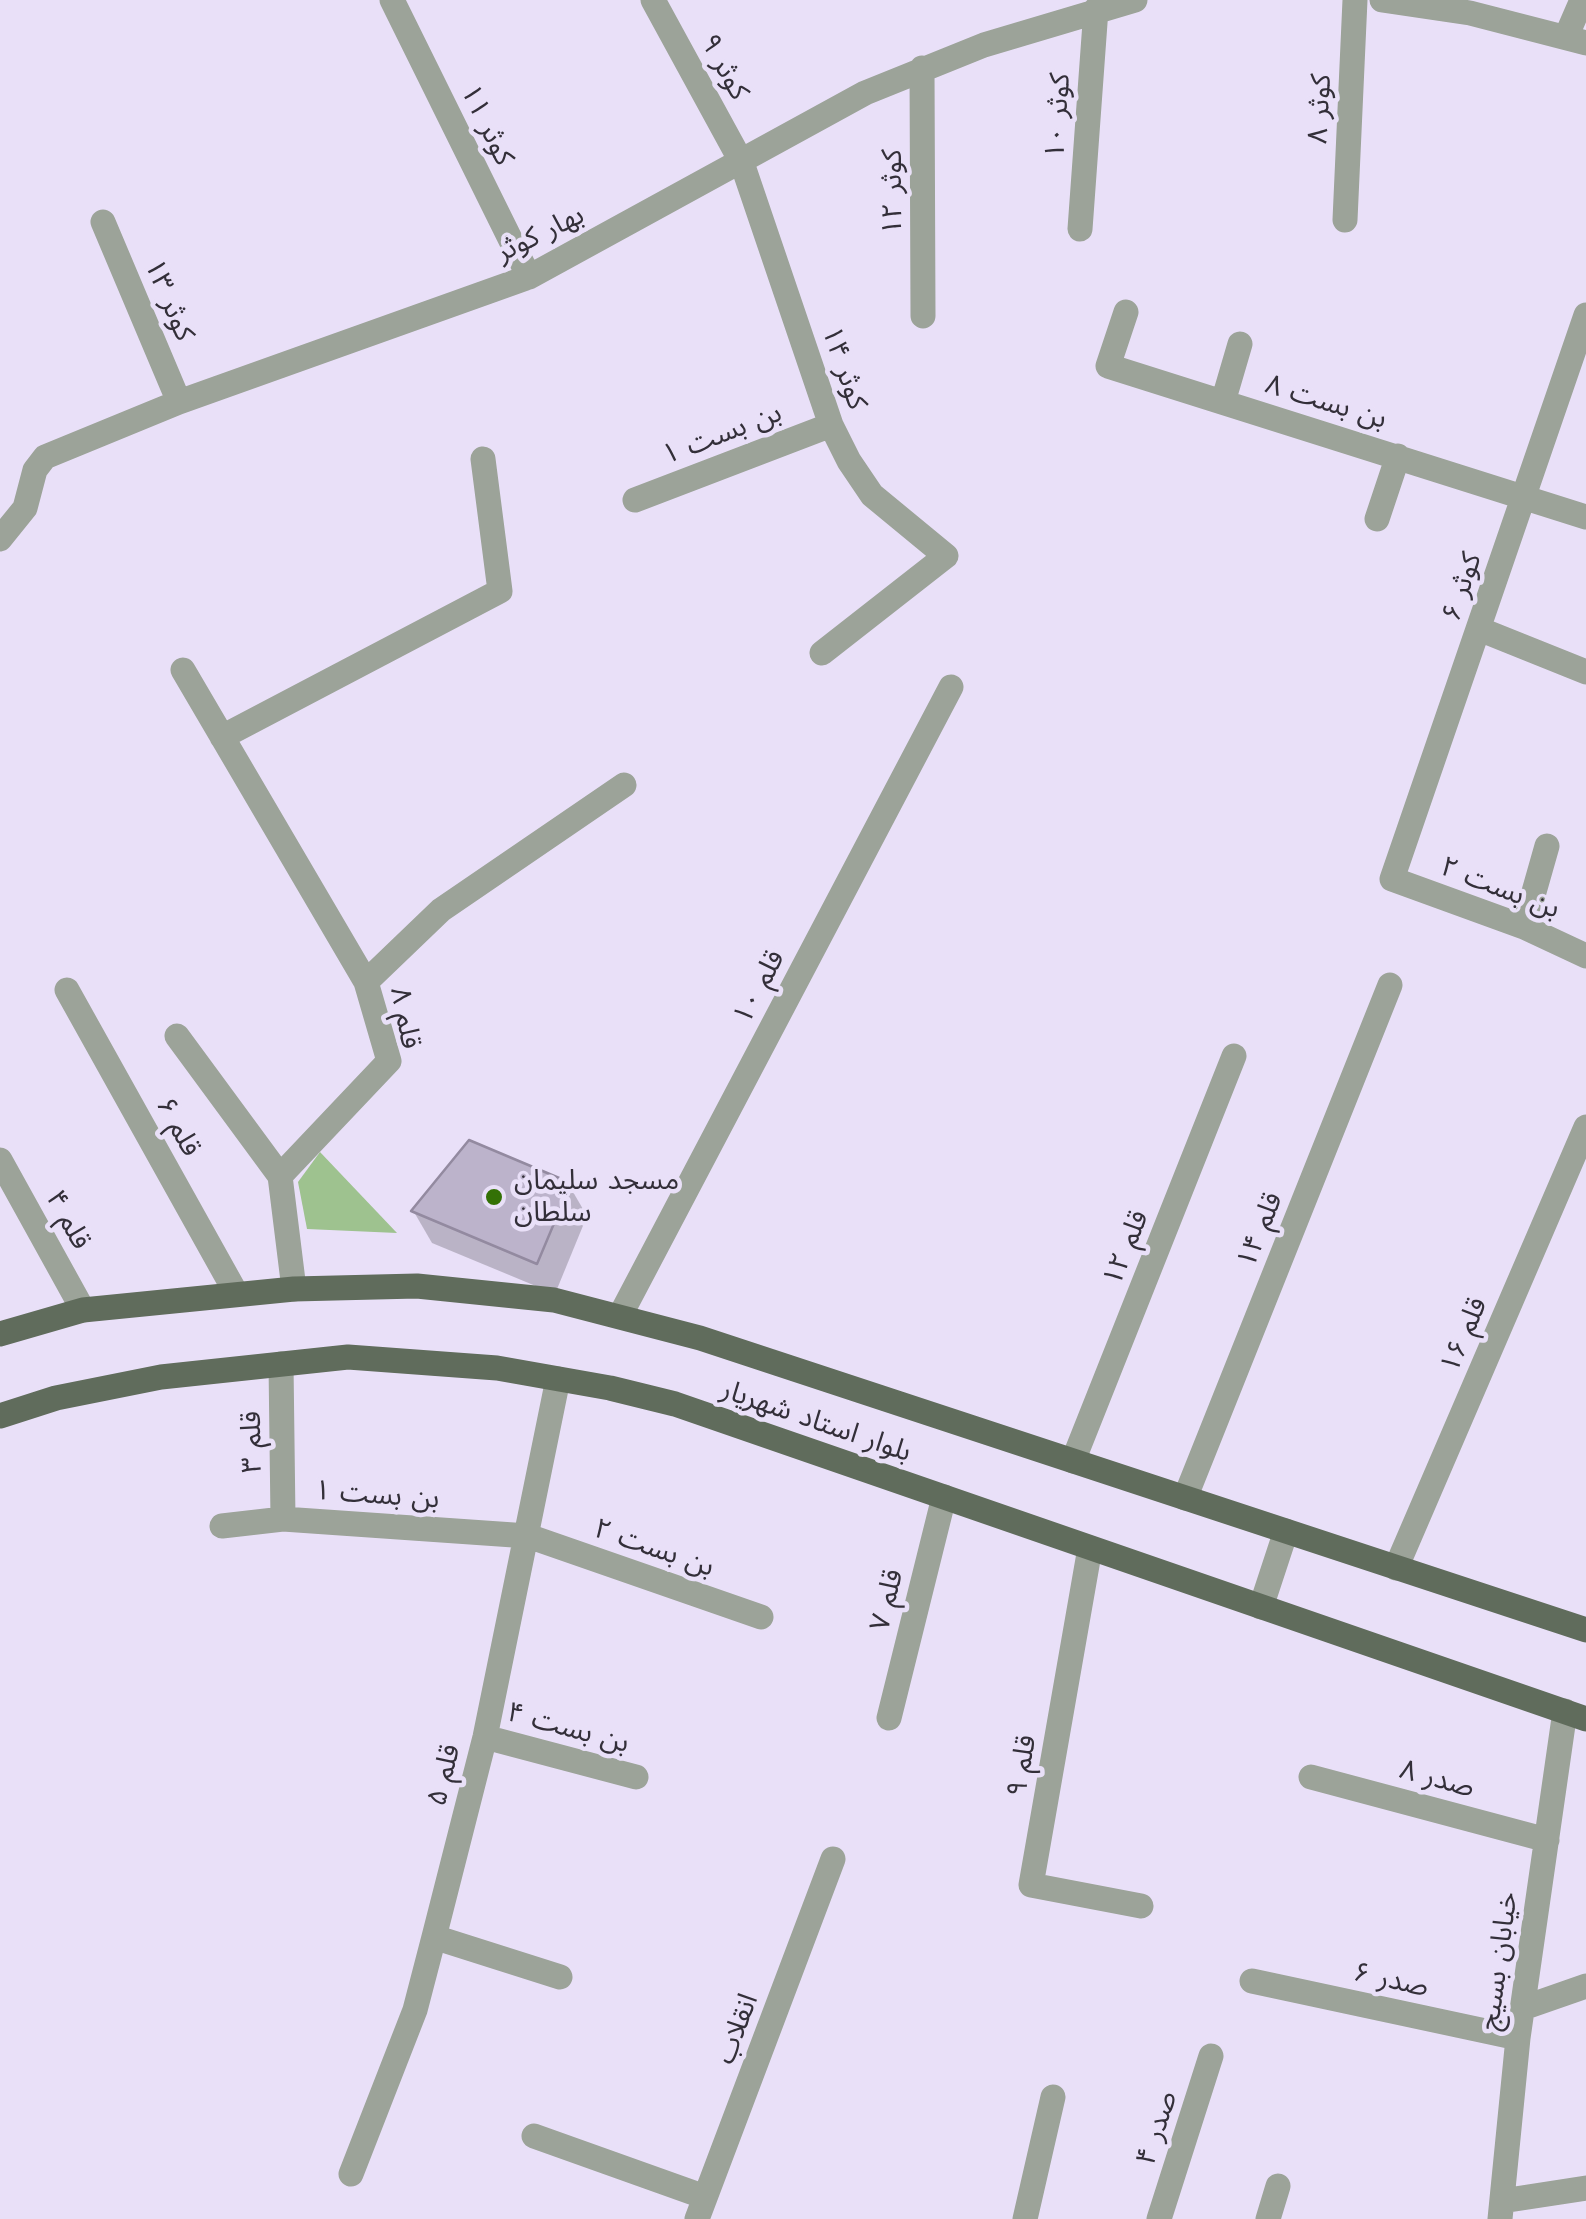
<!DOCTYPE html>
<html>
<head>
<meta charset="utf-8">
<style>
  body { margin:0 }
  canvas { display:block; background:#e9e0f8 }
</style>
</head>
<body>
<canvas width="1586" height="2219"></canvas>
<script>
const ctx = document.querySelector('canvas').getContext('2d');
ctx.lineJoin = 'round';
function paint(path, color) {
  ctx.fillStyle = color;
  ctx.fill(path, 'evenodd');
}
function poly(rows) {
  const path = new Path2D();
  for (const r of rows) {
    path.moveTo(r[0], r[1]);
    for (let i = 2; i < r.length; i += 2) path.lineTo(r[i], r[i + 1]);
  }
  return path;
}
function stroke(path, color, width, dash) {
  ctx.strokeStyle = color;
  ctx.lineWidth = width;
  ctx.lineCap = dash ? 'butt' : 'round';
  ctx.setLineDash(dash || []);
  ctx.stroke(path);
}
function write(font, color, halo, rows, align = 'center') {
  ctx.font = font + ' "Work Sans","Noto Sans Arabic",sans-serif';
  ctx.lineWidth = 9;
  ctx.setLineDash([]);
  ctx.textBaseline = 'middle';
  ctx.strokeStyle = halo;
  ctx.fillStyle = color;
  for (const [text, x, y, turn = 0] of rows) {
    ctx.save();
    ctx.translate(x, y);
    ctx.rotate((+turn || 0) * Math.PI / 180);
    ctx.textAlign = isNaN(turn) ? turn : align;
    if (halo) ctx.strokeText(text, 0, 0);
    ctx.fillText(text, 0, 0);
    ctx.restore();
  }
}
paint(poly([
  [320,1152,397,1233,307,1229,298,1182]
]), '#9ec28f');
paint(poly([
  [569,1185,587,1216,555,1294,432,1243,414,1212]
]), '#0003');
const building = poly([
  [469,1140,571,1183,537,1264,411,1211,469,1140]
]);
paint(building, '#bcb3cb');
stroke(building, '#938aa0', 2.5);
stroke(poly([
  [392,0,529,277],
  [653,0,742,163,831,425,849,461,872,495,946,556,822,653],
  [1382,0,1470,13,1586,43],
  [1566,37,1582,0],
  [922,68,923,316],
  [1345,220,1355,0],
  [103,222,179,402],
  [1080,229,1096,9],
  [1126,312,1108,366,1586,517],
  [1586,315,1392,879,1524,927,1586,956],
  [1223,402,1240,344],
  [635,500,831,425],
  [1377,519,1398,456],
  [0,539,25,508,35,470,45,457,179,402,529,277,865,93,984,45,1135,0],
  [1479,629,1586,672],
  [183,670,366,982],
  [222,737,500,591,483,459],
  [1524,927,1547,846],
  [67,990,236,1293],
  [177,1036,280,1176],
  [0,1160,83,1310],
  [294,1289,280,1176,389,1061,366,982,441,910,624,785],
  [621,1314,951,687],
  [281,1364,283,1519],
  [1073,1461,1234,1056],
  [1185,1498,1390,985],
  [222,1526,283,1519,528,1536,761,1617],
  [1090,1548,1031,1885,1141,1906],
  [1396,1568,1586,1127],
  [1261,1607,1286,1531],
  [889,1718,944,1497],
  [485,1737,636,1777],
  [1311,1777,1547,1840],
  [434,1937,560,1977],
  [1252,1981,1518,2038],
  [1523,2008,1586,1986],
  [534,2136,705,2197],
  [351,2174,415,2010,434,1937,485,1737,558,1379],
  [1502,2201,1586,2188],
  [697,2219,833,1859],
  [1025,2219,1053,2097],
  [1159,2219,1211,2056],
  [1268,2219,1278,2186],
  [1500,2219,1518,2038,1565,1711]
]), '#9ca399', 25);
stroke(poly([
  [0,1334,83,1310,294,1289,417,1286,554,1300,700,1338,1586,1630],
  [0,1416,56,1398,161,1377,348,1357,497,1368,610,1388,675,1404,1586,1719]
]), '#606c5c', 25);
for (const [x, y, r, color] of [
  [494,1197,10,"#347106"]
]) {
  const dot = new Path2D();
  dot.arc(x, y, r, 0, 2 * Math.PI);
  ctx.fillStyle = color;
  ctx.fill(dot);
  stroke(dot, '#e9e0f8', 4);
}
write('28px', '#332f39', '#e9e0f8', [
  ["کوثر ۹",724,67,61],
  ["کوثر ۸",1320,109,-87],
  ["کوثر ۱۰",1058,116,-86],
  ["کوثر ۱۱",487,125,64],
  ["کوثر ۱۲",893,192,-90],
  ["بهار کوثر",540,234,-26],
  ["کوثر ۱۳",169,300,67],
  ["کوثر ۱۴",844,368,71],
  ["بن بست ۸",1326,402,17],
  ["بن بست ۱",722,434,-21],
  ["کوثر ۶",1462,587,-71],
  ["بن بست ۲",1500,888,21],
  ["قلم ۱۰",759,987,-62],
  ["قلم ۸",405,1018,79],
  ["قلم ۶",178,1127,61],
  ["قلم ۴",68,1220,61],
  ["قلم ۱۴",1260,1230,-68],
  ["قلم ۱۲",1126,1248,-68],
  ["قلم ۱۶",1464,1335,-67],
  ["بلوار استاد شهریار",816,1421,19],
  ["قلم ۳",252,1442,-91],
  ["بن بست ۱",377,1495,4],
  ["بن بست ۲",654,1548,19],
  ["قلم ۷",887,1600,-76],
  ["بن بست ۴",568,1728,15],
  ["قلم ۹",1022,1766,-80],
  ["قلم ۵",444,1775,-76],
  ["صدر ۸",1437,1779,15],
  ["خیابان بسیج",1499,1961,-82],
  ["صدر ۶",1391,1980,12],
  ["انقلاب",737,2029,-69],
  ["صدر ۴",1157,2128,-72]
]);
write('28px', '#332f39', '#e9e0f8', [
  ["مسجد سلیمان",514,1181],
  ["سلطان",514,1213]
], 'left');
</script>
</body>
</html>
